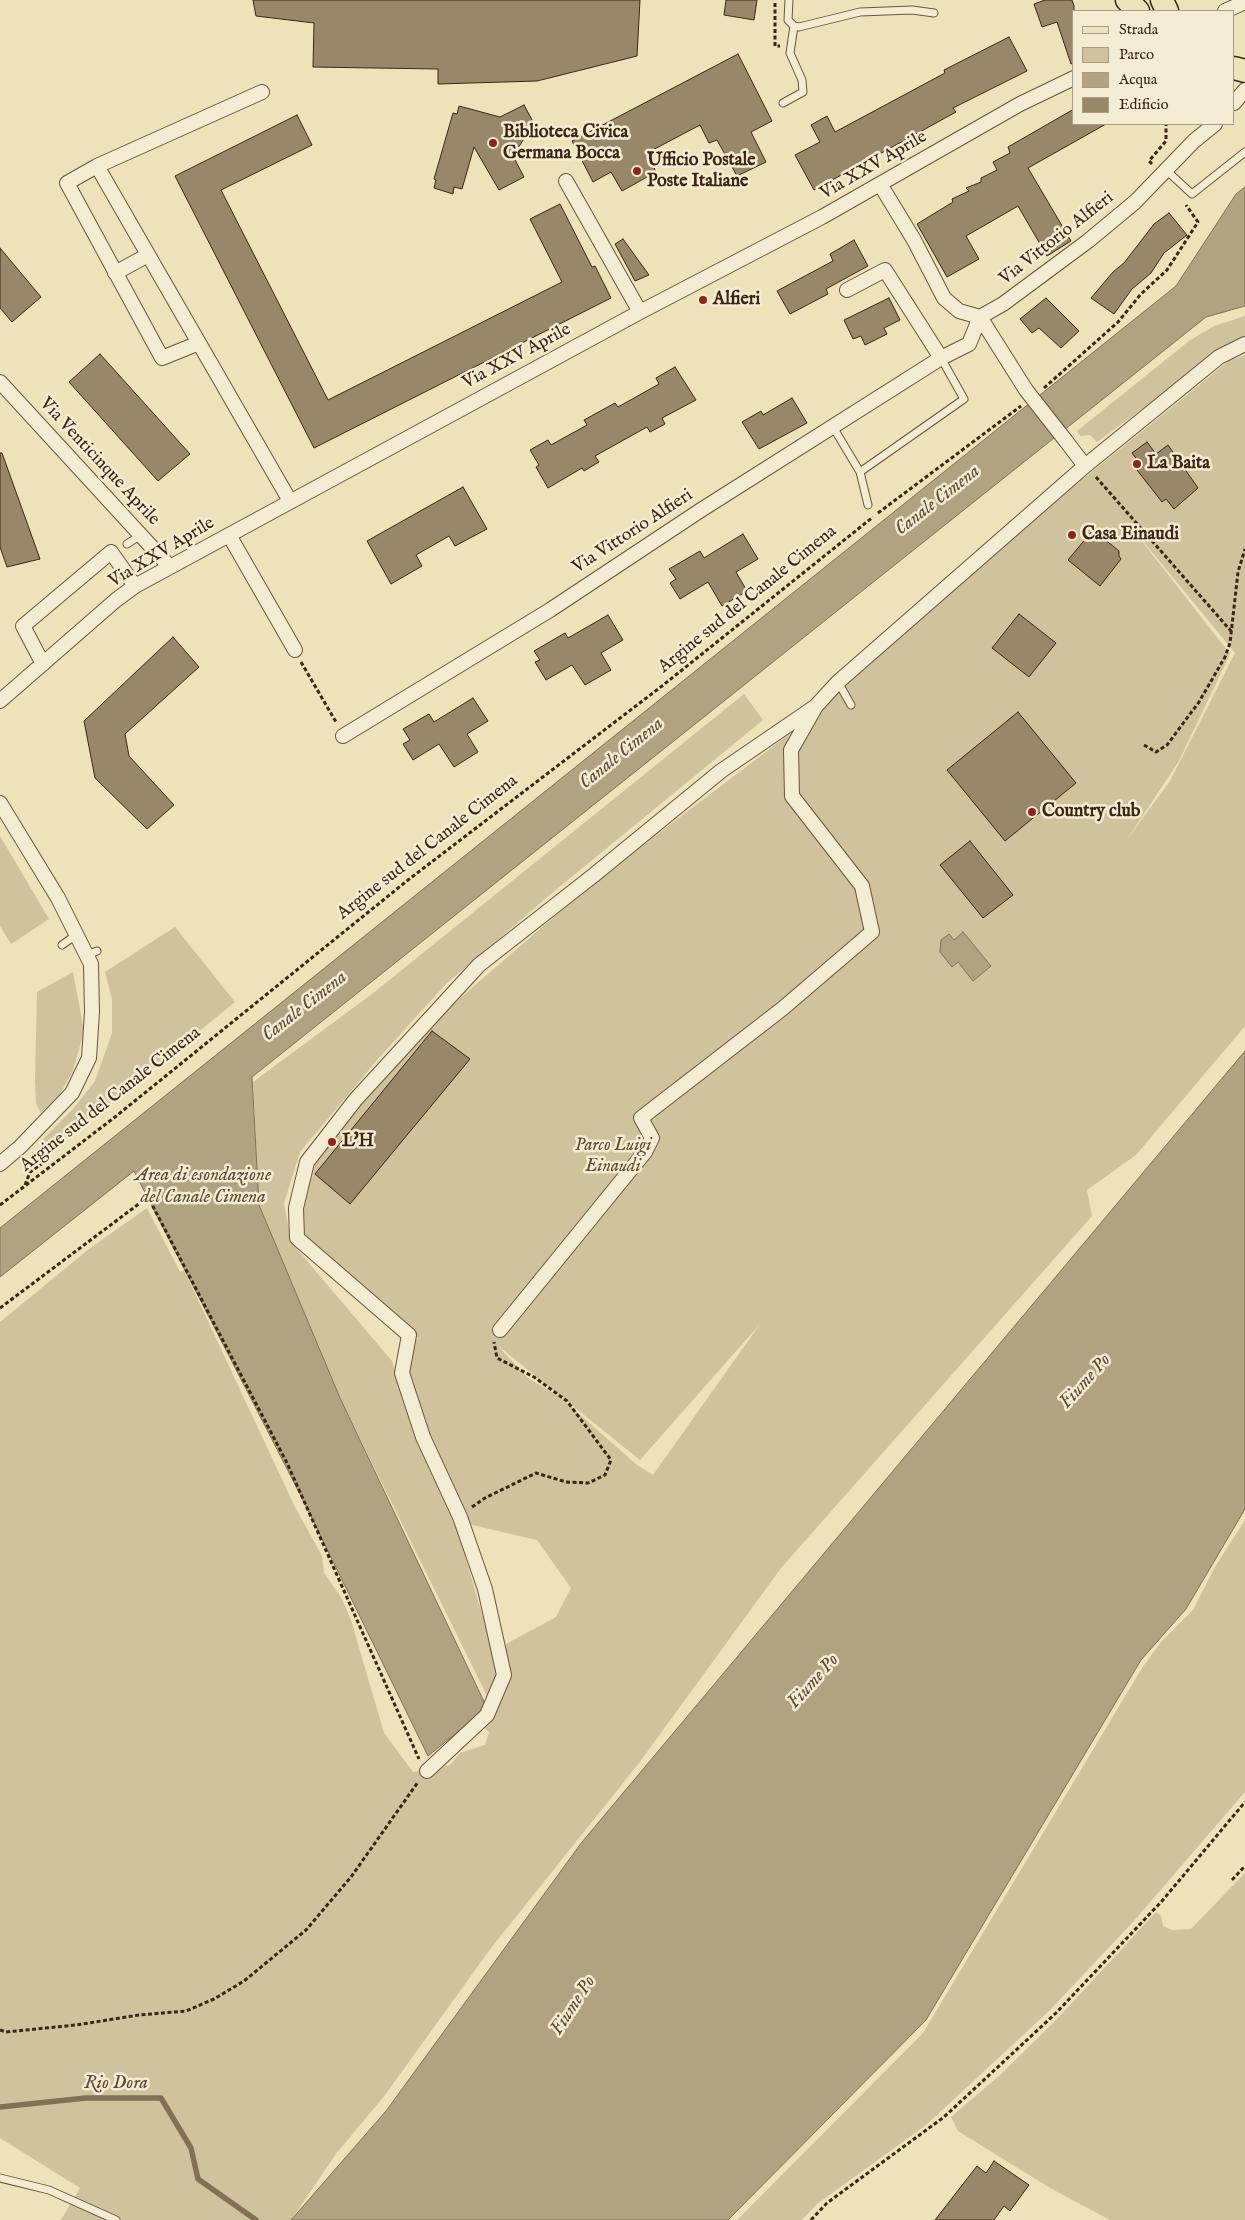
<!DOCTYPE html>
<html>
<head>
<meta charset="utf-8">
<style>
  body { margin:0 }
  #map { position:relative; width:1245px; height:2220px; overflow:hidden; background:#ede2b9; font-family:"IM FELL English",serif }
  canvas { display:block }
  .legend { position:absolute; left:1072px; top:10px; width:162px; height:115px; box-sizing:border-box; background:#f3ecd2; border:1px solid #aa9c86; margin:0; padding:6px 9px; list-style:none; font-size:15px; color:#3d2514 }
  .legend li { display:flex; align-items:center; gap:10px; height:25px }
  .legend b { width:25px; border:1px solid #aa9c86 }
</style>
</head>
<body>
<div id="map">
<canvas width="1245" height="2220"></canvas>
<ul class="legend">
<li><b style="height:6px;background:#ede2b9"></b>Strada</li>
<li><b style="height:14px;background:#cfc29d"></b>Parco</li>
<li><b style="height:14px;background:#b1a281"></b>Acqua</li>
<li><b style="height:14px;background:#99876a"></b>Edificio</li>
</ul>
</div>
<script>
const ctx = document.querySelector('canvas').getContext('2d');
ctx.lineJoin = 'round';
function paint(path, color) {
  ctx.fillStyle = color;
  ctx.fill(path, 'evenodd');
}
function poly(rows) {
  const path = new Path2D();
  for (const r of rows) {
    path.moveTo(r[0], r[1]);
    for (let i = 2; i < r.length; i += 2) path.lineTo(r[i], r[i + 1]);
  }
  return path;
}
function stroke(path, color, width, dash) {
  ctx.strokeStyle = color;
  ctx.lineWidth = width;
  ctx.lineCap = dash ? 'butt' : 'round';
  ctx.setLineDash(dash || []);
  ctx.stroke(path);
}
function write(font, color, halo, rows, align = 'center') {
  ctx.font = font + ' "IM FELL English",serif';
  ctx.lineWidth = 5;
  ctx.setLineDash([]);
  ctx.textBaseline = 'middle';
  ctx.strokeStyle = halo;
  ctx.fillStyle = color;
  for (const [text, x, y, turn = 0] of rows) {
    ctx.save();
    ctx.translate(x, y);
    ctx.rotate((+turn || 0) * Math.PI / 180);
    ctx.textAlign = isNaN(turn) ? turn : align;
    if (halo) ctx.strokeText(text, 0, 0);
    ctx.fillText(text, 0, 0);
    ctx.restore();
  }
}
paint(poly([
  [1245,316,1245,342,1215,355,1097,442,1090,435,1080,436,1077,431,1189,341,1214,326],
  [1245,355,1245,1026,1136,1155,1087,1190,1092,1216,781,1568,639,1763,491,1948,385,2095,336,2154,291,2220,61,2220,80,2188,0,2138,0,1322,89,1249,147,1208,180,1272,184,1270,295,1507,322,1556,324,1573,341,1597,351,1620,384,1733,413,1772,450,1765,460,1753,485,1745,489,1732,474,1719,489,1700,340,1398,259,1205,253,1082,372,994,744,694,763,720,552,893,446,984,378,1059,300,1152,284,1203,291,1242,392,1361,416,1435,459,1535,498,1669,506,1644,556,1617,571,1588,537,1540,468,1524,427,1435,407,1374,416,1339,420,1340,302,1237,303,1193,321,1151,389,1071,459,999,593,883,825,707,849,681,1062,496,1229,361],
  [1124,518,1235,653,1170,781,1126,841,1179,761,1230,654],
  [760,1324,653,1475,637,1465,560,1397,528,1378,497,1345,640,1460],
  [0,836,49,919,11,944,0,926],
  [175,927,235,1002,53,1150,43,1139,73,1109,95,1081,112,1033,112,999,105,972],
  [73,972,84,1031,73,1071,59,1095,41,1113,36,1104,35,1080,37,992],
  [1245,1520,1245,1792,1133,1922,1049,2011,926,2125,817,2204,802,2220,737,2220,923,2033,1142,1668,1161,1642,1193,1610,1215,1567],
  [1245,1873,1245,2220,1110,2220,1050,2188,958,2131,951,2117,999,2076,1056,2020,1156,1912,1161,1916,1163,1926,1172,1930,1191,1929]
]), '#cfc29d');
const water = poly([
  [1245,187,1245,306,1206,317,252,1077,259,1205,340,1398,487,1708,428,1756,304,1502,134,1171,0,1277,0,1228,1176,286,1236,194,1245,187],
  [963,932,991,966,973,981,958,962,952,967,940,952,941,940,949,934,954,940,963,932],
  [1245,1051,1245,1509,1186,1609,1141,1660,926,2020,728,2220,291,2220,386,2111,582,1842,1245,1051]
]);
paint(water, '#b1a281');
stroke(water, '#837055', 1);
stroke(poly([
  [0,2107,86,2098,161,2098,191,2148,198,2179,256,2220]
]), '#837055', 5.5);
const building = poly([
  [253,0,640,0,637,56,537,81,438,84,438,69,313,67,314,23,256,16,253,0],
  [726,0,757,0,754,20,724,15,726,0],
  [1045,0,1072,0,1074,6,1074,63,1071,64,1057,22,1042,27,1034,4,1045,0],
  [1009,37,1027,71,953,108,956,112,814,190,795,155,820,142,811,125,827,116,835,132,945,73,944,70,1009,37],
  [738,54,772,121,751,132,766,162,737,176,717,140,709,143,700,125,647,153,656,172,622,191,611,172,593,182,572,141,738,54],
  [524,105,538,131,525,137,513,156,524,177,499,190,474,147,462,189,454,187,453,194,434,188,436,180,434,179,453,113,457,114,459,106,500,117,524,105],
  [1074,109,1074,124,1106,124,1028,168,1071,241,1047,256,1018,206,966,236,979,259,947,277,917,224,953,202,952,199,969,191,966,188,981,182,981,178,997,170,993,162,1010,153,1008,147,1074,109],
  [297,115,312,145,221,190,328,400,562,282,530,219,560,204,592,267,595,266,611,298,314,448,175,176,297,115],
  [1169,213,1187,235,1164,253,1151,273,1132,289,1114,314,1091,298,1113,272,1124,263,1154,224,1169,213],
  [623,239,649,275,635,281,615,244,623,239],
  [854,240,868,266,826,289,828,294,790,314,777,291,833,261,830,254,854,240],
  [0,248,41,297,12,322,0,308,0,248],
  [889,298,900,320,884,328,887,334,865,345,861,336,853,339,844,320,889,298],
  [1046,298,1079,331,1061,348,1039,328,1032,333,1020,319,1046,298],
  [100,354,190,454,158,481,69,382,100,354],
  [675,367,696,400,662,418,665,424,650,432,647,427,595,456,599,462,584,471,582,468,548,488,536,467,539,465,530,450,548,440,551,445,587,425,584,420,615,403,618,407,659,384,656,378,675,367],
  [792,398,807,423,759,449,742,422,761,411,763,415,792,398],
  [1147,442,1156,454,1168,445,1198,488,1174,509,1166,499,1162,502,1137,470,1141,465,1132,453,1147,442],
  [0,453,2,453,40,559,7,567,0,547,0,453],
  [463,487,487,529,455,546,449,536,416,555,422,566,391,584,367,541,463,487],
  [1093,530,1119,551,1119,556,1121,559,1100,586,1068,560,1093,530],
  [743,534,758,559,736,572,747,591,722,606,708,582,680,599,670,583,676,579,669,569,700,551,704,558,743,534],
  [1019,614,1056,643,1029,677,992,648,1019,614],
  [608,615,623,640,601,653,611,670,585,685,572,665,546,680,535,662,540,660,534,651,565,633,568,638,608,615],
  [173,637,199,667,125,734,129,756,174,805,147,829,95,778,84,721,173,637],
  [473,698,488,721,467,734,478,752,454,767,439,744,413,760,403,744,410,740,403,729,429,714,434,722,473,698],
  [1018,712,1076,783,1005,841,947,770,1018,712],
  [970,841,1013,895,983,918,940,865,970,841],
  [432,1031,470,1059,350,1204,315,1174,432,1031],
  [994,2161,1029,2185,1010,2211,1004,2206,994,2220,935,2220,977,2166,986,2173,994,2161]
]);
paint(building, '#99876a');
stroke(building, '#3d2514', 1);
const lane = poly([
  [789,0,788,20,794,26,799,27,860,12,912,10,934,13],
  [783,103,803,92,802,80,790,53,794,26],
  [1166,170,1192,194,1245,152],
  [833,427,860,472,868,505],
  [860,472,964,399,941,358],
  [127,544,141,535],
  [838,682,851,705],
  [62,945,76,935],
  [87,955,97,951],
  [0,2178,49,2190,116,2220]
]);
const street = poly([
  [1225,11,1245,2],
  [262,92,97,166,290,501],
  [1234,103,1245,90],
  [97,166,67,183,162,358,199,343],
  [566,181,640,312],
  [880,184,914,240,944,298,959,311,980,317,1026,390],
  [115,273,148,255],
  [847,290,885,270,941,358],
  [0,382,170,567],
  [1066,441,1085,466],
  [229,535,295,650],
  [43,664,23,626,111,552,135,586],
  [0,701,116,600,135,586,640,312,822,217,1020,104,1074,78],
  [343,736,550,610,701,510,941,358,969,344,980,317,1003,304,1088,241,1135,202,1194,141,1215,124],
  [0,803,58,898,91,964,92,1012,89,1058,72,1093,20,1147,0,1164],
  [500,1330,645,1152,652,1138,641,1118,782,1009,872,932,862,886,792,796,791,750,816,706,838,682,1085,466,1219,357,1245,344],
  [427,1771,487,1715,504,1675,485,1589,460,1517,423,1437,402,1373,409,1335,297,1238,296,1208,307,1162,356,1099,479,965,594,875,721,771,816,706]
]);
const primary = poly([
  [1127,0,1138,11],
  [1162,0,1167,11],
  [1234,68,1245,71]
]);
stroke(lane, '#69543d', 9);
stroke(street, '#69543d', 16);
stroke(primary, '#3d2514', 25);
stroke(poly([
  [775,3,775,46,780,46],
  [1152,164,1149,161,1166,141,1166,124],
  [1044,388,1118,322,1141,294,1167,270,1198,222,1186,205],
  [1096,477,1231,631],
  [878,513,1021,406],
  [301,662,336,722],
  [1144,745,1156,752,1167,745,1199,702,1225,657,1230,643,1238,572,1245,549],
  [25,1185,30,1172,43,1163,46,1153,42,1146],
  [0,1205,115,1117,408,880,662,686,873,517],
  [0,1308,148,1197,287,1463,419,1759],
  [472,1507,485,1498,536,1473,566,1482,588,1483,605,1475,611,1460,567,1401,534,1377,497,1358,494,1342],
  [1232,1880,1245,1866],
  [0,2030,6,2032,76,2025,139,2015,186,2011,214,1999,244,1981,306,1930,351,1877,418,1782],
  [811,2220,827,2203,944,2117,1056,2013,1162,1901,1245,1802]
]), '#3d2514', 3, [4, 2.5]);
stroke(lane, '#f3ecd2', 7);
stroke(street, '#f3ecd2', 14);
stroke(primary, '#ede2b9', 22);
const streetBridge = poly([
  [1026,390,1066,441]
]);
stroke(streetBridge, '#69543d', 16, []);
stroke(streetBridge, '#f3ecd2', 14);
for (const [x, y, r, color] of [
  [493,143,5,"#8f2418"],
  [637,171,5,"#8f2418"],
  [703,300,5,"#8f2418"],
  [1137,464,5,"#8f2418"],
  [1072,535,5,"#8f2418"],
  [1032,812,5,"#8f2418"],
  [332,1142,5,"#8f2418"]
]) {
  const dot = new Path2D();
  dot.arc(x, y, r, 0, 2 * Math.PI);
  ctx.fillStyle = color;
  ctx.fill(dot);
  stroke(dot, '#f3ecd2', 2);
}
write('bold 18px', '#3d2514', '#f3ecd2', [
  ["Biblioteca Civica",503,133],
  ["Germana Bocca",503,154],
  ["Ufficio Postale",647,161],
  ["Poste Italiane",647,182],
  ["Alfieri",713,300],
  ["La Baita",1147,464],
  ["Casa Einaudi",1082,535],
  ["Country club",1042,812],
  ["L'H",342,1142]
], 'left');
write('18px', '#3d2514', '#f3ecd2', [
  ["Via XXV Aprile",874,166,-30],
  ["Via Vittorio Alfieri",1057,239,-38],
  ["Via XXV Aprile",517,357,-28],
  ["Via Venticinque Aprile",99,462,47],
  ["Via Vittorio Alfieri",633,532,-33],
  ["Via XXV Aprile",162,553,-31],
  ["Argine sud del Canale Cimena",748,600,-39],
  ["Argine sud del Canale Cimena",428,848,-38],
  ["Argine sud del Canale Cimena",111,1100,-38]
]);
write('italic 18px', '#624c36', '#f3ecd2', [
  ["Parco Luigi",613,1146],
  ["Einaudi",613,1167]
]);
write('italic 19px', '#604a35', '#f3ecd2', [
  ["Canale Cimena",938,501,-38],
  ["Canale Cimena",622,754,-39],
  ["Canale Cimena",305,1007,-38],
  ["Area di esondazione",203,1176],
  ["del Canale Cimena",203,1198],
  ["Fiume Po",1086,1382,-48],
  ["Fiume Po",814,1682,-48],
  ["Fiume Po",574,2006,-57],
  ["Rio Dora",116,2084]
]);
</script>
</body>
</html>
